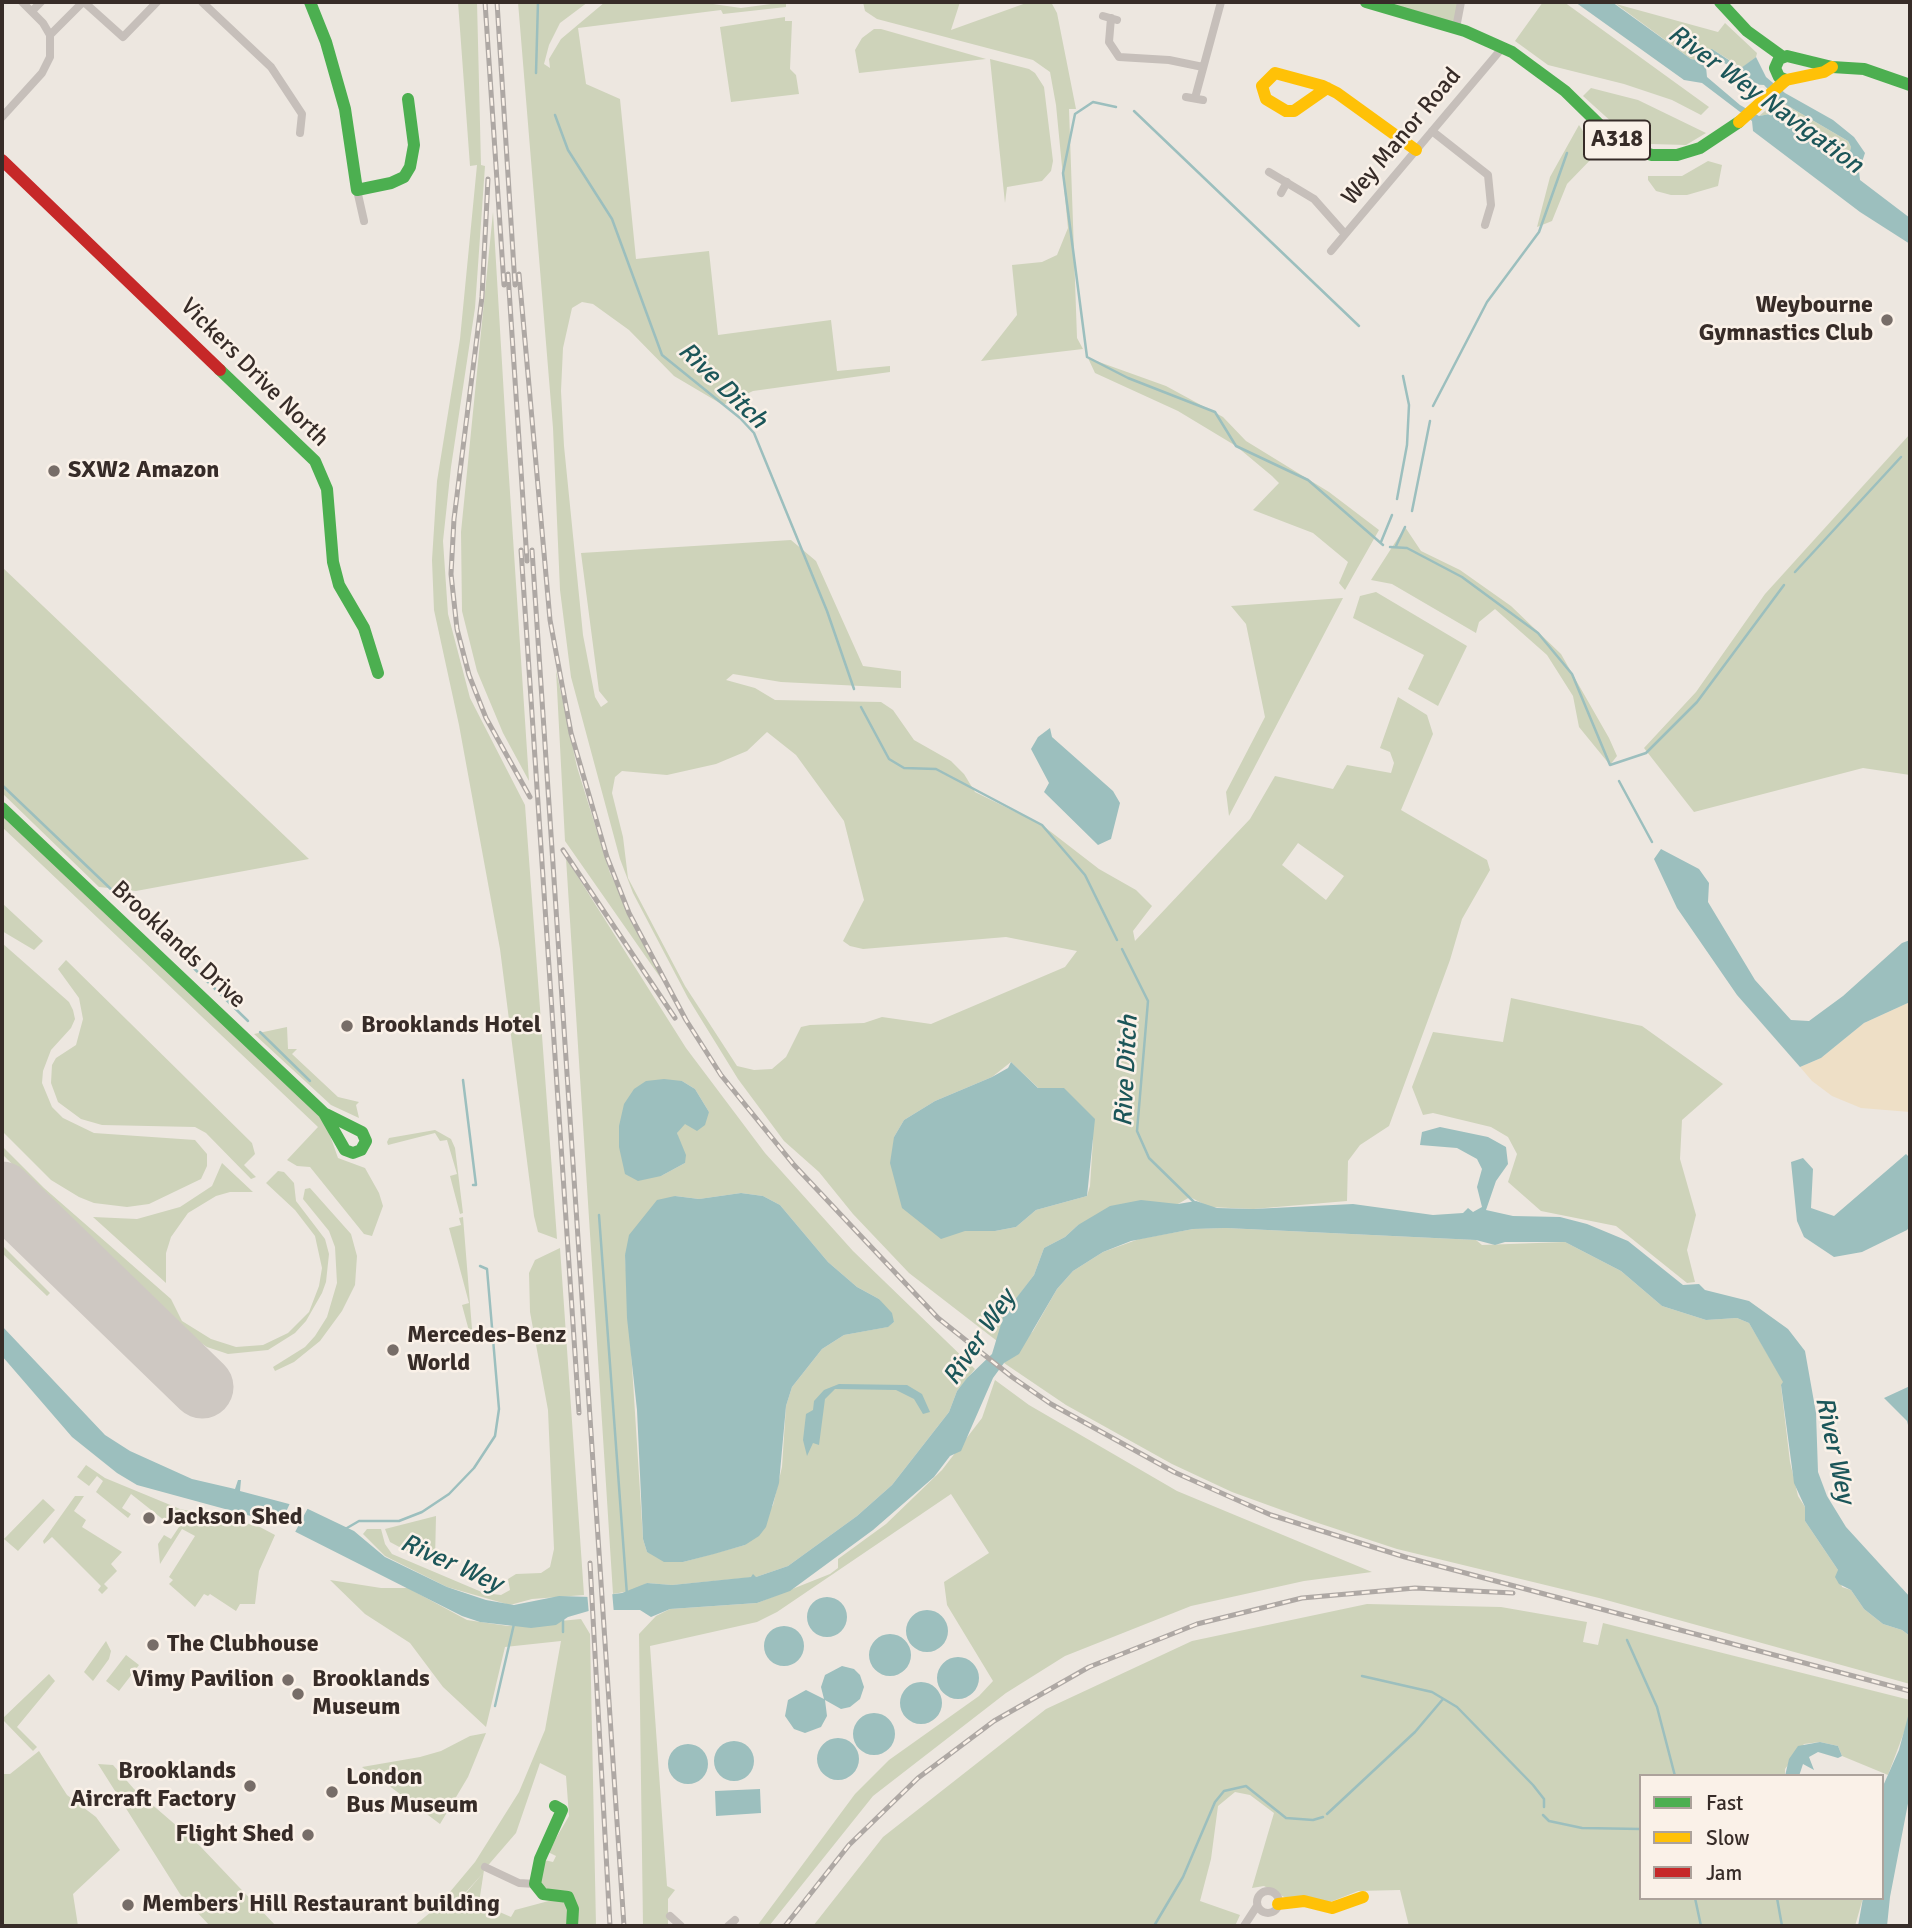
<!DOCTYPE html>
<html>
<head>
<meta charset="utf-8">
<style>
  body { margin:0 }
  #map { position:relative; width:1912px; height:1928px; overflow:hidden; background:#ede7e0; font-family:Signika,sans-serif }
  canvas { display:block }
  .frame { position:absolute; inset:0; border:4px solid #372c28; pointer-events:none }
  .legend { position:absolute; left:1639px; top:1774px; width:245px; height:126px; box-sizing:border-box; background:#faf1e8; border:2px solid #aca29b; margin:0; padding:9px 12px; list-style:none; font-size:21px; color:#372c28 }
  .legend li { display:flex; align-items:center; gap:14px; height:35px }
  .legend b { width:35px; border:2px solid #aca29b }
</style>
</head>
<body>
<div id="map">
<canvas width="1912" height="1928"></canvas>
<div class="frame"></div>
<ul class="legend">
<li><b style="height:9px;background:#4caf50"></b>Fast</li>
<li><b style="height:9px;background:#ffc107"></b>Slow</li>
<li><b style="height:9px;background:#c62828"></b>Jam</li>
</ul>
</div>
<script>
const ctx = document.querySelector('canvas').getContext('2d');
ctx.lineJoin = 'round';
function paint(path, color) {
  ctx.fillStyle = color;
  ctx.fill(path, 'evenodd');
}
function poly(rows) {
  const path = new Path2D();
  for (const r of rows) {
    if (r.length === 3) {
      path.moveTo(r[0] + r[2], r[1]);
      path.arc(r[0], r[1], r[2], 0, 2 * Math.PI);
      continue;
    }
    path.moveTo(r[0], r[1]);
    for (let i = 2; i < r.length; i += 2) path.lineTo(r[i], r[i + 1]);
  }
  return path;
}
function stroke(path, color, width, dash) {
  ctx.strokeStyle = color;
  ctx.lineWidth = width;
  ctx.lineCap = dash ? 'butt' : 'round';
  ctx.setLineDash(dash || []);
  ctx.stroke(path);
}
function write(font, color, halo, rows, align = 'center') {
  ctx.font = font + ' Signika,sans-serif';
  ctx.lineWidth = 5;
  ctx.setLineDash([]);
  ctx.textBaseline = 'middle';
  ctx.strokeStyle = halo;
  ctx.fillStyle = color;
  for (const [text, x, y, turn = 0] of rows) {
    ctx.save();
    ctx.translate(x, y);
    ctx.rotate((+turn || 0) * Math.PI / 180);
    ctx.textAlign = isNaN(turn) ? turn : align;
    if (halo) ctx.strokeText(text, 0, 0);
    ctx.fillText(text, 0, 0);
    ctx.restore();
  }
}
paint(poly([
  [458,2,477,2,481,165,485,166,475,308,451,467,443,541,448,614,470,698,525,805,557,1239,538,1232,534,1216,500,949,459,725,434,610,432,560,437,481,460,339,477,165,470,166],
  [518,2,588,2,560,23,549,45,544,64,550,68,549,59,561,39,605,2,699,2,741,8,786,2,786,7,723,14,721,10,578,28,586,84,620,99,636,259,709,251,718,335,831,320,837,371,890,366,890,372,753,391,723,405,674,376,629,330,593,304,582,302,572,308,563,348,561,391,564,446,583,635,595,697,601,707,608,702,599,691,581,553,791,540,816,561,863,666,901,671,901,688,781,682,733,674,726,680,755,688,775,700,881,702,893,710,914,740,951,761,964,774,975,792,1042,825,1099,869,1136,890,1152,906,1133,931,1135,941,1250,819,1275,776,1333,789,1347,765,1391,773,1394,763,1390,752,1380,748,1398,697,1427,715,1433,734,1401,810,1487,860,1490,870,1462,919,1450,960,1389,1126,1360,1145,1348,1161,1347,1201,1253,1209,1209,1207,1190,1197,1178,1204,1078,1225,1065,1237,1044,1248,1034,1275,1004,1315,997,1341,909,1273,853,1214,819,1172,784,1141,738,1079,688,998,633,893,620,859,571,677,560,590,553,428],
  [767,732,796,755,844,821,864,900,843,941,850,946,863,949,1006,937,1077,951,1065,967,931,1024,882,1017,864,1023,810,1025,801,1027,786,1057,772,1069,754,1070,737,1066,685,986,628,878,623,837,612,793,615,777,622,771,667,775,716,764,747,751],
  [1298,843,1344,876,1326,900,1282,865],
  [1011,1062,1093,1140,1090,1186,1087,1196,1036,1210,1016,1227,995,1231,965,1231,894,1137,904,1120,935,1101,992,1077],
  [863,2,960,2,951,30,1029,2,1051,2,1057,13,1076,109,1069,109,1077,338,1083,349,981,361,1017,315,1012,265,1042,262,1057,255,1068,228,1056,105,1050,72,1033,60,877,19,865,11],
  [1366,2,1458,2,1453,27],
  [1543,2,1564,2,1709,107,1701,115,1672,100,1624,84,1548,65,1515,41],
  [1616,4,1718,32,1725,23,1757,53,1756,57,1742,68,1712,49,1696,60,1691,59],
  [785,17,785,21,792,21,790,69,796,75,799,94,731,102,720,27],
  [874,29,881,29,986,59,859,73,855,50,862,38],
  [990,59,1029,69,1035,73,1044,87,1053,161,1051,171,1042,181,1007,187,1005,203],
  [1591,88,1638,100,1706,133,1686,145,1650,144,1615,125,1583,96],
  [1778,100,1848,141,1851,147,1849,155,1844,157,1836,155,1775,113,1759,116],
  [1579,125,1597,153,1567,184,1552,221,1537,227,1550,177],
  [1708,161,1722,165,1718,186,1687,195,1671,195,1656,191,1648,180,1648,176,1682,176],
  [493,212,507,447,529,781,503,733,477,671,462,611,461,532],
  [1088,358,1166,386,1223,417,1246,441,1329,492,1379,530,1345,590,1339,583,1348,562,1313,533,1253,510,1279,483,1272,476,1236,446,1178,411,1095,373],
  [1910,434,1910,775,1863,768,1694,812,1644,748,1696,692,1765,594],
  [1405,527,1421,551,1460,570,1511,606,1561,654,1609,738,1617,756,1610,765,1579,727,1573,696,1547,655,1495,609,1479,622,1476,633,1392,584,1371,580],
  [2,567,105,665,309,859,136,891,99,887,2,793],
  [1376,592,1467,646,1438,706,1408,689,1424,655,1353,618,1360,596],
  [1343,598,1229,816,1226,792,1265,717,1246,624,1231,606],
  [556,670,577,767,610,873,662,980,565,841],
  [2,815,325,1121,338,1158,365,1168,379,1193,383,1206,372,1236,364,1234,310,1167,297,1166,287,1160,318,1127,2,827],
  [566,858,686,1048,765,1153,853,1251,975,1369,957,1391,949,1412,892,1485,857,1516,788,1566,756,1577,672,1585,647,1583,635,1590,613,1594],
  [682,1081,695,1089,709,1112,680,1126,677,1133,685,1163,661,1176],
  [741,1193,763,1196,780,1205,828,1262,857,1287,879,1299,894,1322,887,1327,844,1335,822,1349,792,1387,786,1406,782,1467,773,1505,745,1545,683,1562,647,1552,643,1539,625,1255,675,1196,699,1199],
  [2,903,43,941,34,950,2,931],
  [2,943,69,1002,73,1010,75,1019,71,1028,51,1050,43,1071,42,1083,52,1107,63,1118,94,1133,195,1140,207,1154,207,1166,201,1179,149,1204,127,1207,94,1203,79,1197,51,1180,2,1131],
  [66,960,252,1143,255,1154,244,1165,256,1177,251,1179,206,1133,195,1127,102,1125,81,1119,58,1102,51,1083,52,1065,56,1058,76,1045,83,1019,79,998,58,969],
  [1511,998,1642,1026,1723,1084,1682,1120,1680,1159,1696,1215,1687,1250,1695,1282,1687,1283,1616,1226,1541,1211,1508,1182,1517,1154,1508,1137,1491,1127,1433,1113,1423,1115,1412,1087,1433,1032,1503,1042],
  [287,1027,288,1049,297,1049,292,1054,338,1097,359,1102,356,1105,359,1118,331,1105,254,1034],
  [435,1130,451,1139,455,1148,463,1213,460,1214,450,1176,457,1174,447,1140,440,1141,435,1133,388,1145,387,1142,389,1138],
  [2,1146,44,1188,171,1299,182,1321,211,1339,236,1347,263,1345,288,1333,309,1312,319,1286,322,1268,315,1236,295,1210,266,1183,278,1171,284,1172,294,1183,296,1201,325,1239,329,1254,326,1282,322,1293,306,1321,295,1333,268,1350,228,1354,207,1347,177,1327,2,1154],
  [222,1163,253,1192,230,1192,216,1196,188,1213,171,1237,166,1253,166,1283,93,1217,137,1219,180,1207,212,1186],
  [310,1188,351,1234,357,1256,355,1285,342,1311,320,1341,294,1362,275,1371,273,1367,305,1347,315,1336,327,1317,337,1283,335,1247,329,1231,303,1199,305,1189],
  [463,1217,472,1329,469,1331,462,1305,469,1303,449,1228,461,1225,459,1218],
  [1226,1228,1476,1240,1482,1245,1565,1242,1621,1271,1662,1306,1706,1320,1737,1318,1749,1323,1784,1382,1781,1386,1790,1462,1798,1496,1805,1507,1805,1521,1838,1570,1842,1587,1851,1590,1864,1609,1883,1624,1902,1630,1910,1636,1910,1684,1599,1598,1397,1549,1312,1521,1232,1492,1172,1464,1066,1405,1004,1363,1033,1331,1057,1289,1073,1271,1103,1252,1139,1239,1193,1229],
  [2,1245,50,1293,47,1296,2,1253],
  [560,1248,584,1595,532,1599,510,1605,447,1587,385,1556,363,1534,367,1529,381,1529,385,1544,392,1554,484,1593,501,1595,510,1590,508,1579,516,1574,541,1573,550,1567,554,1549,548,1410,530,1312,529,1273,535,1260],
  [995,1380,1029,1405,1177,1491,1372,1572,1304,1581,1191,1606,1065,1656,1006,1693,873,1796,769,1926,757,1926,855,1794,889,1760,979,1696,993,1681,947,1605,944,1582,989,1553,951,1494,777,1612,757,1622,650,1646,667,1886,675,1890,668,1899,668,1926,643,1926,639,1634,656,1616,670,1609,757,1603,830,1574,838,1568,838,1559,886,1524,942,1470,982,1418],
  [86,1465,105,1478,180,1509,258,1526,275,1535,259,1571,255,1604,240,1604,236,1611,210,1594,208,1596,204,1594,195,1607,169,1584,173,1580,169,1577,195,1536,182,1529,160,1564,158,1544,164,1535,171,1539,183,1521,171,1513,165,1521,131,1494,122,1508,131,1514,128,1518,96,1492,103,1481,97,1476,89,1486,77,1477],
  [75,1496,84,1496,74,1511,86,1520,82,1527,122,1552,111,1564,117,1571,104,1584,108,1588,102,1594,98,1590,101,1586,52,1537,44,1544,43,1541],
  [43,1499,55,1510,18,1551,4,1539],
  [436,1516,435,1561,420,1558,390,1542,385,1529],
  [330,1580,381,1588,408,1588,467,1620,508,1626,581,1619,590,1634,596,1926,414,1926,437,1907,448,1914,484,1872,448,1912,439,1905,475,1862,519,1792,545,1730,561,1641,505,1647,486,1727,443,1687,410,1643,365,1614],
  [540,1763,566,1776,569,1816,548,1852,556,1856,553,1862,540,1859,535,1884,543,1894,571,1895,515,1910,511,1917,479,1903,484,1870,516,1833],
  [1367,1604,1501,1607,1587,1622,1583,1642,1598,1645,1603,1623,1910,1700,1909,1719,1888,1775,1842,1756,1838,1746,1820,1742,1804,1744,1785,1769,1785,1776,1641,1776,1641,1898,1863,1898,1855,1926,1409,1926,1400,1890,1358,1891,1328,1903,1286,1898,1264,1886,1252,1888,1274,1813,1250,1795,1235,1792,1218,1806,1211,1859,1200,1901,1240,1915,1235,1926,813,1926,883,1837,1046,1709,1192,1641],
  [106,1641,111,1651,109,1659,93,1681,84,1672],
  [126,1655,139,1665,119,1691,106,1681],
  [49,1674,55,1681,17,1727,37,1747,33,1751,2,1719],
  [486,1733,468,1777,440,1824,384,1782,389,1775,379,1768,372,1775,362,1767,420,1757,441,1751,470,1736],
  [39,1751,67,1795,96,1817,120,1850,73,1894,78,1926,2,1926,2,1774,10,1774],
  [98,1764,113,1765,134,1789,200,1846,276,1926,210,1926,180,1894]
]), '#ced3ba');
paint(poly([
  [1910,1002,1910,1112,1861,1108,1832,1096,1812,1081,1800,1067,1821,1058,1864,1023]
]), '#eedfc6');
paint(poly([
  [1575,2,1612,2,1691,59,1696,60,1703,51,1712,49,1741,68,1756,57,1766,77,1785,93,1833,120,1854,137,1865,153,1859,171,1860,180,1910,218,1910,244,1860,212,1753,131,1752,121,1702,83,1684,80],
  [1714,57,1738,71,1748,84,1764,85,1778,100,1848,141,1851,147,1849,155,1836,155,1775,113,1759,116,1740,105,1707,77,1706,67],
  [1050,728,1052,737,1113,791,1120,803,1111,839,1098,845,1044,792,1049,783,1031,749,1038,737],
  [1661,849,1699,869,1709,883,1708,902,1755,980,1791,1020,1809,1021,1843,996,1902,943,1910,940,1910,1002,1864,1023,1821,1058,1800,1067,1737,995,1677,908,1654,859],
  [1011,1062,1038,1088,1064,1088,1095,1119,1087,1196,1036,1210,1016,1227,995,1231,965,1231,941,1239,902,1208,890,1163,894,1137,904,1120,935,1101,992,1077,1008,1068],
  [664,1079,682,1081,695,1089,709,1112,705,1125,697,1131,685,1124,677,1133,686,1155,685,1163,661,1176,638,1181,625,1174,619,1147,619,1126,624,1104,634,1089,646,1081],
  [1440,1127,1488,1137,1506,1147,1508,1164,1496,1181,1486,1210,1513,1216,1560,1217,1587,1224,1628,1241,1683,1285,1699,1284,1705,1290,1749,1301,1788,1329,1805,1351,1816,1413,1818,1472,1827,1496,1846,1527,1910,1597,1910,1636,1902,1630,1883,1624,1864,1609,1851,1590,1839,1584,1835,1577,1838,1570,1805,1521,1805,1507,1794,1483,1781,1385,1783,1382,1749,1323,1737,1318,1706,1320,1662,1306,1621,1271,1565,1242,1505,1242,1495,1245,1476,1240,1226,1228,1193,1229,1131,1241,1103,1252,1073,1271,1057,1289,1019,1354,1004,1363,993,1378,961,1451,950,1456,934,1477,873,1530,790,1591,757,1603,670,1609,651,1617,640,1610,592,1610,568,1617,556,1625,531,1628,480,1622,462,1616,280,1524,137,1485,117,1473,72,1437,2,1356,2,1326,105,1435,130,1451,192,1479,235,1489,238,1480,241,1480,240,1491,308,1509,354,1531,385,1557,447,1587,486,1600,514,1605,559,1596,591,1597,622,1593,647,1583,672,1585,751,1577,753,1574,756,1577,788,1566,857,1516,892,1485,949,1412,957,1391,967,1378,992,1354,1004,1314,1034,1275,1044,1248,1065,1237,1078,1225,1110,1206,1141,1200,1178,1204,1196,1201,1217,1208,1253,1209,1353,1204,1433,1215,1463,1213,1468,1208,1473,1212,1482,1207,1477,1187,1482,1169,1477,1159,1457,1148,1420,1145,1422,1132],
  [1906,1154,1910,1158,1910,1226,1907,1230,1862,1252,1834,1257,1804,1237,1797,1221,1791,1162,1803,1158,1813,1169,1811,1208,1834,1216],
  [741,1193,763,1196,780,1205,828,1262,857,1287,879,1299,892,1313,894,1322,888,1327,844,1335,822,1349,792,1387,786,1406,779,1483,766,1527,759,1536,745,1545,714,1554,683,1562,664,1562,647,1552,643,1539,637,1410,627,1318,625,1255,629,1235,657,1200,675,1196,699,1199],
  [839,1384,907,1385,922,1394,930,1412,923,1414,914,1399,896,1390,835,1389,825,1399,819,1445,813,1443,807,1456,803,1440,806,1414,813,1410,814,1401,824,1390],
  [1910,1386,1910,1433,1907,1421,1884,1398],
  [827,1617,20],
  [927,1631,21],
  [784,1646,20],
  [890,1655,21],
  [958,1678,21],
  [842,1666,854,1669,860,1675,864,1687,860,1699,850,1707,841,1709,825,1700,827,1716,821,1727,805,1733,794,1729,785,1716,788,1700,806,1690,824,1699,821,1687,825,1675],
  [921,1703,21],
  [1910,1709,1910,1793,1890,1897,1887,1926,1858,1926,1863,1898,1882,1898,1883,1786,1899,1750],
  [874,1734,21],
  [838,1759,21],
  [734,1761,20],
  [1820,1742,1838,1746,1842,1756,1838,1758,1818,1752,1809,1757,1814,1770,1803,1764,1799,1776,1785,1776,1789,1759,1798,1746],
  [688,1764,20],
  [760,1789,761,1813,716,1816,715,1791]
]), '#9cbfbe');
paint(poly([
  [291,1501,309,1506,294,1534,279,1527],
  [612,1591,614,1614,589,1615,587,1592]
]), '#ede7e0');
stroke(poly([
  [536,73,538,2],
  [1116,107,1093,102,1075,114,1063,173,1087,357,1128,378,1215,412,1236,446,1308,480,1383,545],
  [1134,111,1359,326],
  [555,115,568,150,612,219,662,355,740,418,754,433,827,611,854,689],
  [1433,406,1487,302,1539,232,1567,153],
  [1397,499,1407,445,1409,405,1403,376],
  [1412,511,1430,421],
  [1381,542,1392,515],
  [1396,546,1405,527],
  [1390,547,1407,548,1462,577,1538,633,1572,674,1610,765,1646,753,1697,702,1784,585],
  [1795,572,1901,457],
  [861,707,889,759,904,768,936,769,1042,825,1085,875,1117,940],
  [1619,781,1652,842],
  [2,785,115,893],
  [130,906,248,1021],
  [1122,949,1148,1001,1137,1131,1149,1158,1194,1202],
  [260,1032,310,1081],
  [463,1080,476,1185,473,1185],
  [599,1215,627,1595],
  [347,1528,359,1521,399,1521,422,1512,449,1494,474,1468,495,1436,499,1409,487,1269,480,1266],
  [563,1618,563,1632],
  [1627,1640,1657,1707,1675,1776],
  [1362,1676,1432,1692,1457,1707,1533,1785,1544,1799,1544,1807],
  [495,1706,514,1624],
  [1327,1814,1415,1732,1443,1699],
  [1543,1815,1549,1821,1582,1828,1641,1829],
  [1695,1898,1701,1926],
  [1777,1898,1782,1926],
  [1154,1926,1183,1877,1215,1802,1224,1791,1246,1786,1286,1818,1313,1820,1323,1817],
  [1673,1926,1685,1926]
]), '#9cbfbe', 2.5);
stroke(poly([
  [2,1193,202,1387]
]), '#cec8c2', 63);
stroke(poly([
  [84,2,123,37,157,2],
  [202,2,271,67,302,114,300,133],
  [32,11,41,2],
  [1103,16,1117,20],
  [1111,18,1109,42,1119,57,1169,60,1203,67],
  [1456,28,1461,2],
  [50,35,83,2],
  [1186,97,1203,100],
  [1195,98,1221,2],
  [2,117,42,73,50,57,50,35,43,23,22,2],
  [1432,131,1488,175,1491,205,1485,225],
  [1269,172,1314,199,1345,234],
  [357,190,364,221],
  [1281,193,1287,182],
  [1331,251,1503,47],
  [485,1867,519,1883,535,1884],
  [1268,1902,11],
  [670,1916,681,1926],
  [728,1926,735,1920],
  [1244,1926,1257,1906]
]), '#c6bfba', 8);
stroke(poly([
  [310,2,326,42,345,109,357,190,391,183,404,177,410,167,414,145,408,99],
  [1366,2,1465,31,1512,52,1565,91,1612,137,1630,148,1652,155,1677,155,1700,148,1739,122],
  [1720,2,1747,31,1783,57],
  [1786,80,1779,77,1775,68,1779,59,1787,56,1832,67,1864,69,1910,85],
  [220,370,315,461,327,489,333,562,339,585,364,628,378,673],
  [2,808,324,1113,362,1132,366,1141,361,1150,353,1153,345,1150,324,1113],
  [555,1806,562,1810,540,1859,535,1884,543,1894,568,1897,573,1909,572,1926]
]), '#4caf50', 12);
stroke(poly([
  [1327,88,1294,111,1286,111,1266,99,1262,86,1275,73,1323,86,1337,93,1416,150],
  [1739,122,1786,80,1824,72,1832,67],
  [1278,1904,1304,1901,1332,1908,1363,1897]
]), '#ffc107', 12);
stroke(poly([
  [2,160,220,370]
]), '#c62828', 12);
const rail = poly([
  [485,2,504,285],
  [497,2,515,285],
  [488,179,482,297,454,519,451,574,457,629,469,675,486,718,530,797],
  [508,274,527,561],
  [519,274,550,620,571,733,607,857,629,913,686,1020,721,1075,794,1165,938,1318,1012,1377,1051,1404,1174,1472,1271,1515,1405,1557,1910,1691],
  [521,550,579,1413],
  [532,550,624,1926],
  [563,850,675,1018],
  [590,1563,610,1926],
  [785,1926,849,1845,918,1778,994,1721,1089,1667,1197,1624,1302,1598,1415,1588,1513,1593]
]);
stroke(rail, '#aea8a4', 5);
stroke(rail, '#faf1e8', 2.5, [8]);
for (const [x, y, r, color] of [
  [1887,320,7,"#776d68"],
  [54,471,7,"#776d68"],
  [347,1026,7,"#776d68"],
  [393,1350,7,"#776d68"],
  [149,1518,7,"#776d68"],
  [153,1645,7,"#776d68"],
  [288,1680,7,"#776d68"],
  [298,1694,7,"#776d68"],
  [250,1786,7,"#776d68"],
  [332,1792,7,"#776d68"],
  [308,1835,7,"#776d68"],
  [128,1905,7,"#776d68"]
]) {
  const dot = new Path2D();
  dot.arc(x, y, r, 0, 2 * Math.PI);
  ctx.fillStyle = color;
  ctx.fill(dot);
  stroke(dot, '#faf1e8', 2.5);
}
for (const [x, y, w] of [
  [1617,140,66]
]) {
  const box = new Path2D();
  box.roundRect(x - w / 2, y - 19.5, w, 39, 5);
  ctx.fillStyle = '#faf1e8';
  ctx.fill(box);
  stroke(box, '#372c28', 2);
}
write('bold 23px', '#372c28', null, [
  ["A318",1617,140]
]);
write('24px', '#372c28', '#faf1e8', [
  ["Wey Manor Road",1402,137,-50],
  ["Vickers Drive North",254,373,45],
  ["Brooklands Drive",178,945,43]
]);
write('bold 24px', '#372c28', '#faf1e8', [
  ["Weybourne",1873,306,"right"],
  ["Gymnastics Club",1873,334,"right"],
  ["SXW2 Amazon",68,471],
  ["Brooklands Hotel",361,1026],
  ["Mercedes-Benz",407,1336],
  ["World",407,1364],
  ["Jackson Shed",163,1518],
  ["The Clubhouse",167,1645],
  ["Vimy Pavilion",274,1680,"right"],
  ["Brooklands",312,1680],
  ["Museum",312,1708],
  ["Brooklands",236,1772,"right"],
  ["Aircraft Factory",236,1800,"right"],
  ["London",346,1778],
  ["Bus Museum",346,1806],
  ["Flight Shed",294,1835,"right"],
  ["Members' Hill Restaurant building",142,1905]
], 'left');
write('italic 26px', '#1c5659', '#faf1e8', [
  ["River Wey Navigation",1765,100,36],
  ["Rive Ditch",722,386,44],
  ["Rive Ditch",1127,1071,-87],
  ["River Wey",980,1338,-56],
  ["River Wey",1834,1450,78],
  ["River Wey",451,1564,24]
]);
</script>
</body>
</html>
